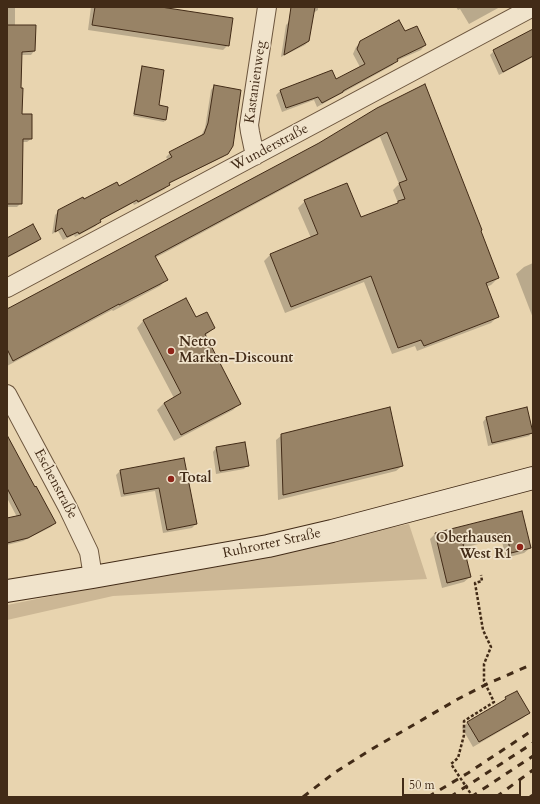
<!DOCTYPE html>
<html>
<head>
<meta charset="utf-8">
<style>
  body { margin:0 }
  #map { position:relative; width:540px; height:804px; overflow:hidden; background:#e8d4af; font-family:Cardo,serif }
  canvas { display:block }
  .frame { position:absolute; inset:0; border:8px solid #422b17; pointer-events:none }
  .scale { position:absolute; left:402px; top:778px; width:119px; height:18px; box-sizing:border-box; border:2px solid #422b17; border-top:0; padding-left:5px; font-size:12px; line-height:14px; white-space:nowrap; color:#422b17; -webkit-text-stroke:3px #f0e3cb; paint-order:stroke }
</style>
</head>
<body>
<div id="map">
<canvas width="540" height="804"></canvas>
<div class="frame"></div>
<div class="scale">50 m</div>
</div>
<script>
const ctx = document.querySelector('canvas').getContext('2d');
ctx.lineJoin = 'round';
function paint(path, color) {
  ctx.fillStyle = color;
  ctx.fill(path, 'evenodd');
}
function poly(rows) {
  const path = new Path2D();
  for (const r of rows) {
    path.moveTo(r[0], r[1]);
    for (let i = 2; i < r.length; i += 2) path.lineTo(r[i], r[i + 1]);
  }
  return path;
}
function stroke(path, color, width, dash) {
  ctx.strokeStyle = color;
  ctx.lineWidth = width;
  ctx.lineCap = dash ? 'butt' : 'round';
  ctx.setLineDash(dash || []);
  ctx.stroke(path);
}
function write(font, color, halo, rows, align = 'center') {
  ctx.font = font + ' Cardo,serif';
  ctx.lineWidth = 3.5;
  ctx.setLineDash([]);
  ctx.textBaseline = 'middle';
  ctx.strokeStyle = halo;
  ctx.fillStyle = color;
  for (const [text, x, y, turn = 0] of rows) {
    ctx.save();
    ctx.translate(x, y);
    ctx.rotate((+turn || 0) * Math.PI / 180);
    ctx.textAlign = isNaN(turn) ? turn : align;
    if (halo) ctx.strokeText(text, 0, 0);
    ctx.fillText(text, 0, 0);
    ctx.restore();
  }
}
paint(poly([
  [409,524,427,579,113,596,7,620,7,605]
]), '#ccb795');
paint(poly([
  [7,7,15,7,15,26,34,51,31,55,20,55,20,89,21,114,31,139,27,142,22,142,21,203,17,207,7,207],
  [91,7,152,7,228,45,223,50,88,30],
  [293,7,318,7,318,10,313,13,309,41,305,45,281,57,286,25,290,21],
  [456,7,500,7,469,24,460,9,458,10],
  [533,30,533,57,499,75,490,55,494,51],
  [361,42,425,45,421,50,396,61,393,65,317,107,314,100,282,112,276,95,281,90,336,80,360,67,353,54,356,47],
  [143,67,158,106,167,108,165,120,164,122,133,116,141,69],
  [214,86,227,153,223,157,168,184,165,189,134,205,133,203,99,221,96,226,75,237,74,235,63,240,58,231,52,234,55,215,59,211,119,187,168,160,166,157,170,153,201,136,205,128,211,90],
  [377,109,480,231,498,278,491,285,486,287,498,316,491,323,417,351,415,346,392,354,364,282,285,313,264,261,270,255,311,238,298,208,305,201,361,218,396,205,398,203,393,190,399,184,380,137,155,258,167,279,160,286,113,311,112,310,7,366,7,310,320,144],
  [7,239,40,239,37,242,7,258],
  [533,263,533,318,516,274,524,267],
  [185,299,196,319,214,328,205,336,240,403,233,410,174,441,157,410,164,403,174,398,137,328,143,321],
  [486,418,532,432,529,436,488,446,483,422],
  [282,435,402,466,396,471,278,500,276,440],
  [7,437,55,523,51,527,23,541,7,545,7,519,17,517,7,498],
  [216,448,248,465,244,469,216,474,213,452],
  [183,459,196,524,192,528,163,533,155,491,121,497,116,475,120,471],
  [521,512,530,548,524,553,506,558,501,538,463,548,470,577,464,582,442,588,430,539,435,534],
  [506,698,529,713,523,718,473,747,462,728,467,723,501,703]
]), '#0003');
const building = poly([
  [95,7,161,7,233,18,229,46,92,25,95,7],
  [291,7,315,7,309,41,284,55,291,7],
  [399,20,405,31,417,26,426,45,397,59,398,61,343,91,343,92,322,103,318,97,286,108,280,90,332,70,336,79,365,64,357,49,360,41,399,20],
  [7,25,36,25,35,51,22,52,21,88,23,88,22,114,32,114,32,139,23,139,22,204,7,204,7,25],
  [533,29,533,56,503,72,493,50,533,29],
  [142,66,164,70,159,105,168,107,166,120,134,114,142,66],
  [425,84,482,230,481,231,499,278,486,283,499,317,424,346,421,340,398,348,371,276,291,307,270,254,318,234,304,200,347,183,361,217,398,203,398,201,405,199,399,183,407,180,387,132,155,256,168,280,119,305,119,304,13,361,7,349,7,309,319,143,377,108,425,84],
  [214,85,241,90,233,146,228,154,169,183,170,185,138,202,137,200,100,220,101,222,79,234,78,232,67,237,62,228,55,232,58,210,83,197,84,199,117,182,119,186,172,157,169,152,204,134,208,123,214,85],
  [33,224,41,239,7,257,7,238,33,224],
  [186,298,196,317,207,312,215,328,205,334,241,404,181,435,164,403,181,393,143,320,186,298],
  [390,407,403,466,283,495,281,434,390,407],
  [527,407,533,433,492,443,486,417,527,407],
  [7,435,35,487,36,486,56,523,28,538,7,543,7,518,21,515,7,488,7,435],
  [245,442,249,466,220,471,216,447,245,442],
  [184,458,197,524,167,530,159,488,124,494,120,470,184,458],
  [522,511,531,548,511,553,506,533,463,544,471,577,447,583,435,533,522,511],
  [517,691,530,713,479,742,467,722,506,699,505,697,517,691]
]);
paint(building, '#988366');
stroke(building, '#422b17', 1);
const minor = poly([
  [255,156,250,132,249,125,267,7],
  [7,288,533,7],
  [7,394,68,508,89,552,93,577]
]);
const secondary = poly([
  [7,591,93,577,268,546,332,531,533,478]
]);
stroke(minor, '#6c553d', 20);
stroke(secondary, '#422b17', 24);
stroke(poly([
  [473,797,451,764,458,758,464,735,464,721,494,702,484,681,484,664,491,647,483,630,475,583,482,581,481,575]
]), '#422b17', 2.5, [3, 2]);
stroke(minor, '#f0e3cb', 18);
stroke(secondary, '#f0e3cb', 22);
stroke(poly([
  [303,797,334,773,372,749,458,699,489,683,533,664],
  [428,797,468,773,533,730],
  [450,797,533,743],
  [471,797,533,756],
  [496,797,533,770],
  [530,797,533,795]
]), '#422b17', 3, [7, 7]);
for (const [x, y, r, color] of [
  [171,351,4,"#8f2418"],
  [171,479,4,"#8f2418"],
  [520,547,4,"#8f2418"]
]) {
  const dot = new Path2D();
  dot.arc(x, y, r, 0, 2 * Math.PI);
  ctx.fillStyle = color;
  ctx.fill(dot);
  stroke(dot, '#f0e3cb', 1.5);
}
write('14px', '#422b17', '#f0e3cb', [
  ["Kastanienweg",256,82,-82],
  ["Wunderstraße",270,148,-28],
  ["Eschenstraße",55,484,62],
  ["Ruhrorter Straße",272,544,-12]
]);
write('bold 14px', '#422b17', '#f0e3cb', [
  ["Netto",179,343],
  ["Marken-Discount",179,359],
  ["Total",179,479],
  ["Oberhausen",512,539,"right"],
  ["West R1",512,555,"right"]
], 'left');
</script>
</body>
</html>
